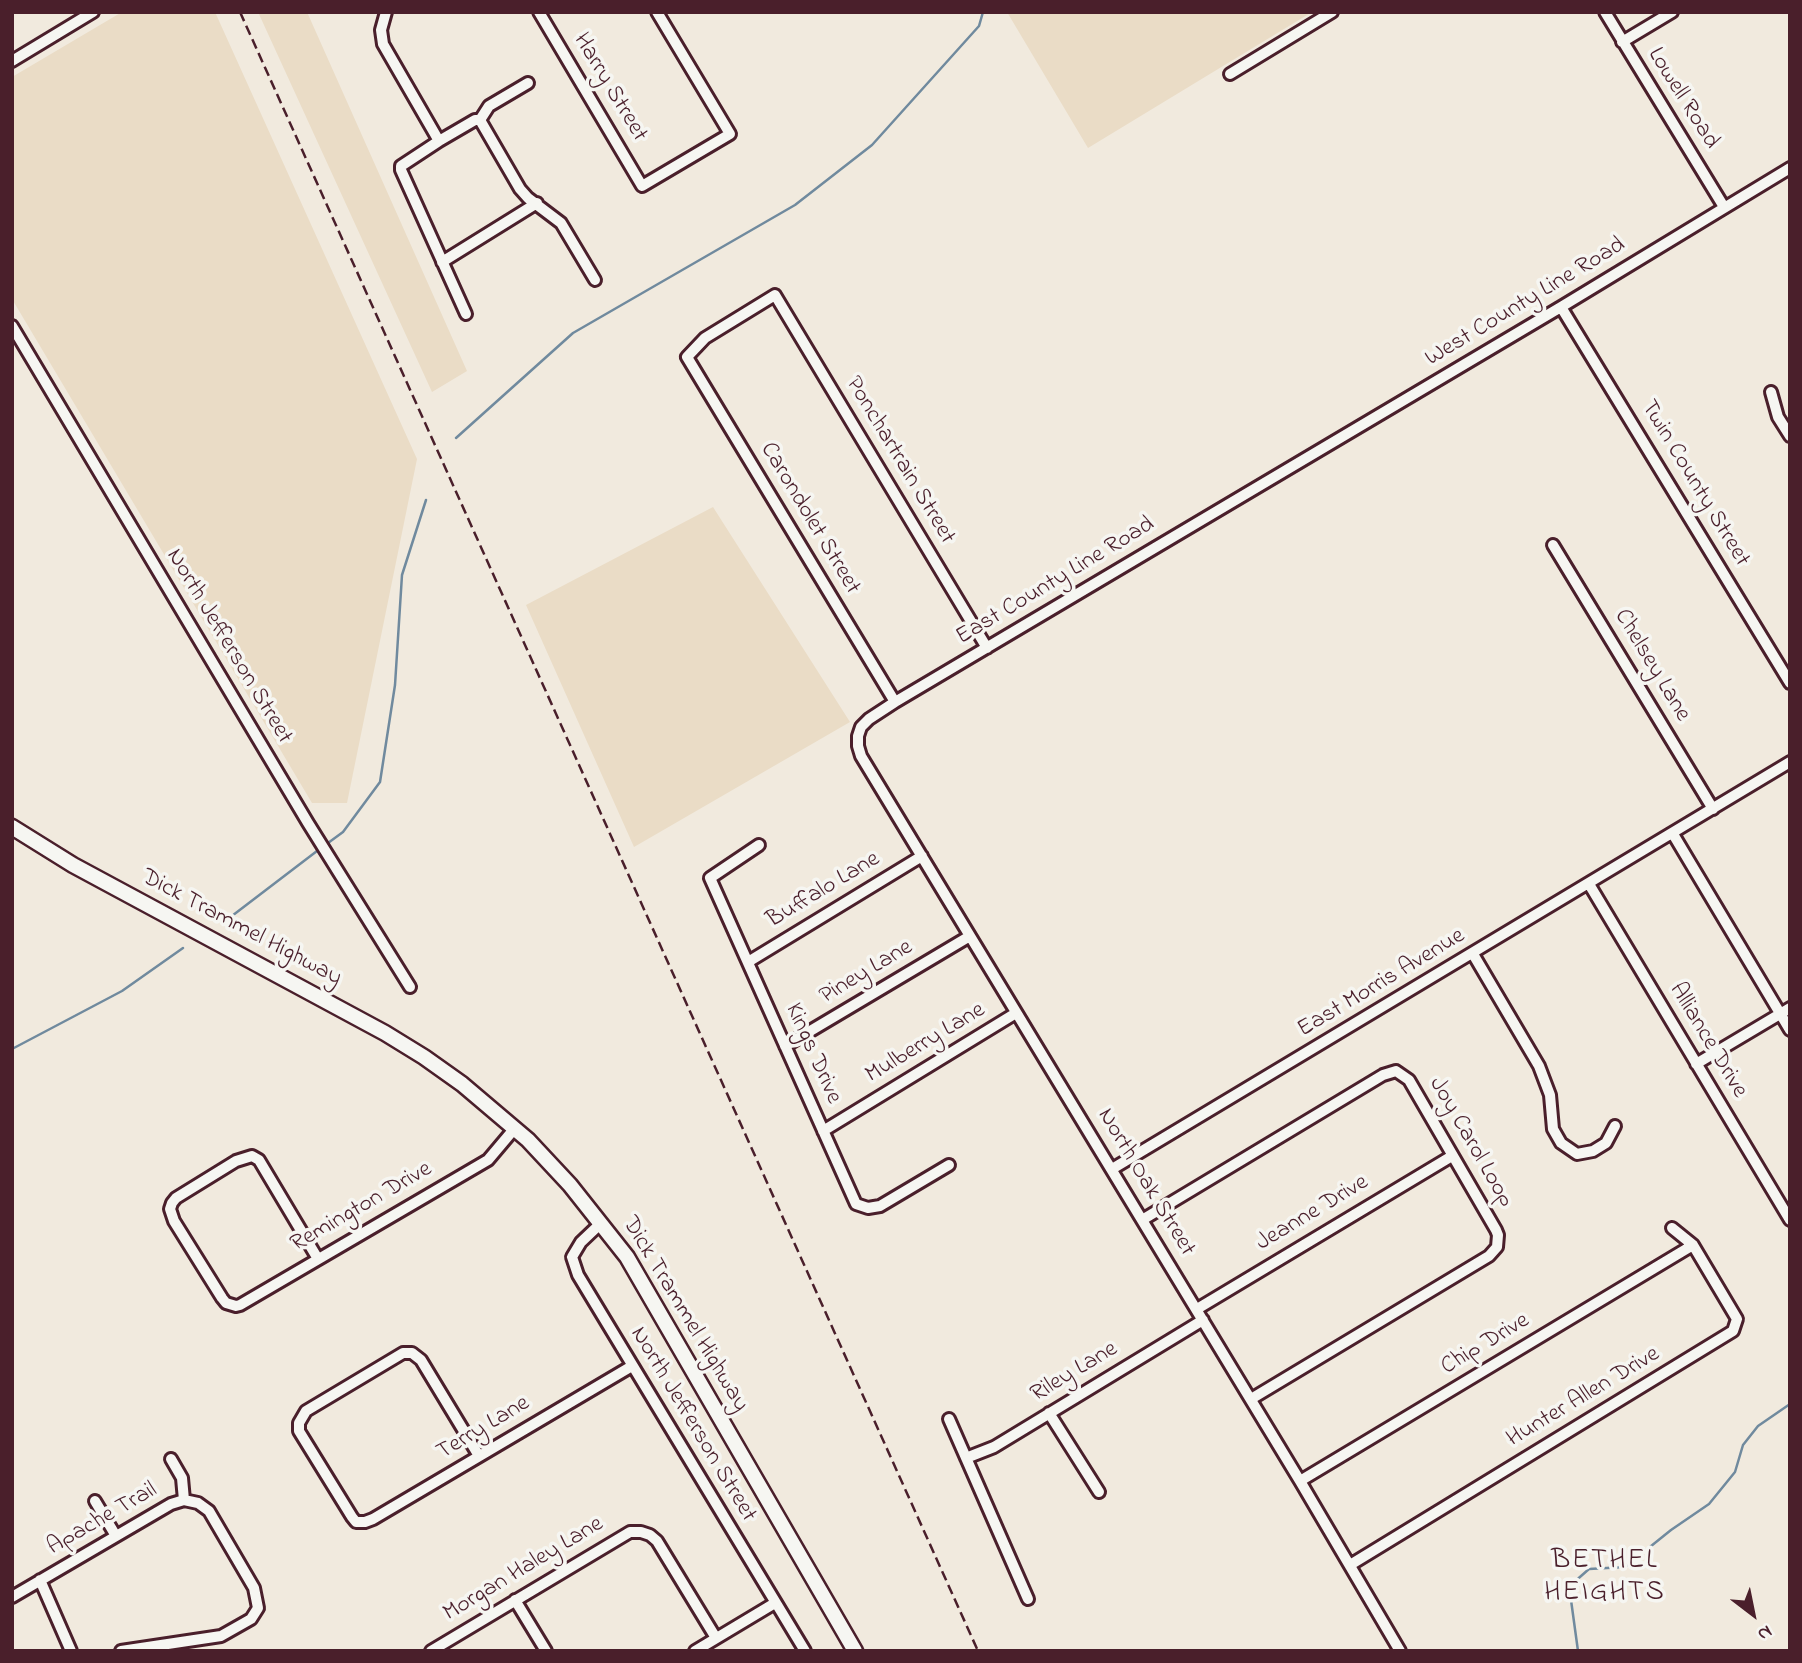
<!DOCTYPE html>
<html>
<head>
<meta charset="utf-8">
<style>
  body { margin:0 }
  #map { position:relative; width:1802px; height:1663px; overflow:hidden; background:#f1eade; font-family:"Indie Flower",sans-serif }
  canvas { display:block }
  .frame { position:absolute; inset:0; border:14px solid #4a1f2b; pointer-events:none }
  .north { position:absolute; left:1718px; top:1579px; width:70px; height:70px; -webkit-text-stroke:5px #f6f6f2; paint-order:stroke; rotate:148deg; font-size:19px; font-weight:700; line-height:28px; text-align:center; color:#4a1f2b }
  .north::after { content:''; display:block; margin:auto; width:24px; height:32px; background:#4a1f2b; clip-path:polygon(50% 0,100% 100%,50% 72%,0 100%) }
</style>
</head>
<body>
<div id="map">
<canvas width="1802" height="1663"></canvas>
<div class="frame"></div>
<div class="north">N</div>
</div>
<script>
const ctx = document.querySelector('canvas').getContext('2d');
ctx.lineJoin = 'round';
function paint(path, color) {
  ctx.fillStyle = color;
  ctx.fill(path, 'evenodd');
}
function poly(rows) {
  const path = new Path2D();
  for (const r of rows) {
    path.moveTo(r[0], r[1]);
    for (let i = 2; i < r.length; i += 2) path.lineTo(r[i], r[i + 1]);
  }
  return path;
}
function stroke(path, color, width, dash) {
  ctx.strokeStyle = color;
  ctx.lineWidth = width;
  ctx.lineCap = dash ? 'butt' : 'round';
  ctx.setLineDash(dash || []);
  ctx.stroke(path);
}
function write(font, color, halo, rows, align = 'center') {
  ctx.font = font + ' "Indie Flower",sans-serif';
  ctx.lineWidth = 7;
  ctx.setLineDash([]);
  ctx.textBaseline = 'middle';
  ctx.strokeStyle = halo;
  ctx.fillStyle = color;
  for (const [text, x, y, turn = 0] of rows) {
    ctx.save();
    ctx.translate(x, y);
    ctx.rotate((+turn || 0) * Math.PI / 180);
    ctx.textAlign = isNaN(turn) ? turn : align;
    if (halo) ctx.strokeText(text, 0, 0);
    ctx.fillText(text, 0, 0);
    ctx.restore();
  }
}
paint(poly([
  [122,12,215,12,417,459,347,803,312,803,12,299,12,77],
  [258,12,307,12,467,371,432,392],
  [1007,12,1312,12,1088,148],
  [713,507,850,722,634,847,526,605]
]), '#eadcc6');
stroke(poly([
  [456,438,573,333,795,205,872,145,979,26,983,12],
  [328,843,343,832,380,782,395,685,402,575,426,500],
  [224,922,317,851],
  [12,1049,122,991,183,948],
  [1578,1651,1571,1600,1572,1584,1589,1569,1625,1567,1671,1530,1709,1504,1735,1472,1743,1445,1758,1426,1790,1404]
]), '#708a9e', 2.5);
const minor = poly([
  [386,12,381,30,383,44,439,141],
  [539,12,642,186,730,134,657,12],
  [1605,12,1724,207],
  [1622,42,1672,12],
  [12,61,93,12],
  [1230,74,1332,12],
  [480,120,520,189,528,198,561,223,595,280],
  [442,262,537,203],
  [1561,307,1790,683],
  [466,314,401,170,401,166,439,141,475,120,480,120,489,106,528,83],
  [12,326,308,823,410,987],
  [1771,392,1778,417,1790,436],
  [1553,545,1713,809],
  [895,702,687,357,705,338,775,295,987,648],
  [1673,834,1790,1030],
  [759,845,710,878,856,1204,868,1208,880,1206,949,1165],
  [1589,884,1790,1220],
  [1473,954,1539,1066,1550,1095,1553,1129,1561,1143,1577,1154,1593,1151,1606,1143,1615,1126],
  [748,962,922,856],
  [785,1046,970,936],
  [1696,1064,1790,1008],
  [823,1131,1016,1013],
  [1112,1169,1790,762],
  [1142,1220,1383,1075,1396,1071,1409,1080,1496,1230,1498,1235,1497,1247,1489,1256,1251,1399],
  [601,1223,581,1242,572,1257,578,1275,805,1651],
  [318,1259,259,1160,252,1156,236,1161,176,1198,172,1203,170,1209,174,1221,222,1298,226,1303,236,1306,240,1305,488,1160,515,1128],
  [1197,1309,1452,1156],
  [1049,1413,1099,1492],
  [949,1419,1028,1599],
  [479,1456,421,1360,412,1353,403,1353,306,1411,299,1423,299,1431,352,1517,356,1522,365,1522,373,1519,632,1366],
  [966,1458,994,1447,1203,1320],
  [171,1459,182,1478,184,1500],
  [1300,1481,1693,1245],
  [95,1501,116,1536],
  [1350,1565,1733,1331,1737,1319,1693,1245,1672,1228],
  [40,1580,71,1651],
  [12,1597,171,1504,184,1500,198,1503,209,1511,254,1588,258,1608,251,1619,221,1636,121,1651],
  [515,1600,546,1651],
  [431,1651,630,1532,641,1532,650,1535,657,1541,716,1638],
  [695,1651,775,1603],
  [1400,1651,1300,1481,861,756,858,746,858,736,861,727,869,719,895,702,1561,307,1790,168]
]);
const major = poly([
  [12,827,73,865,385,1033,424,1057,462,1084,528,1140,570,1185,627,1257,855,1651]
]);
stroke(minor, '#4a1f2b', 16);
stroke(major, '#4a1f2b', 19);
stroke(minor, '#f6f6f2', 10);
stroke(major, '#f6f6f2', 14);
stroke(poly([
  [240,12,978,1651]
]), '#4a1f2b', 2.5, [10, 5]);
write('24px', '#4a1f2b', '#f6f6f2', [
  ["Harry Street",609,88,59],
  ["Lowell Road",1682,99,58],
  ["West County Line Road",1526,303,-31],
  ["Ponchartrain Street",899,461,59],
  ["Twin County Street",1694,484,59],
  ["Carondolet Street",809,519,59],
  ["East County Line Road",1056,582,-31],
  ["North Jefferson Street",228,647,59],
  ["Chelsey Lane",1651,666,59],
  ["Buffalo Lane",824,891,-31],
  ["Dick Trammel Highway",241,929,28],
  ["Piney Lane",867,973,-31],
  ["East Morris Avenue",1382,984,-31],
  ["Alliance Drive",1707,1041,59],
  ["Mulberry Lane",926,1044,-31],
  ["Kings Drive",812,1054,66],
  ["Joy Carol Loop",1470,1143,60],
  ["North Oak Street",1145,1183,59],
  ["Remington Drive",362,1208,-30],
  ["Jeanne Drive",1313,1214,-31],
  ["Dick Trammel Highway",684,1315,59],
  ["Chip Drive",1486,1345,-31],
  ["Riley Lane",1075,1373,-31],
  ["Hunter Allen Drive",1584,1398,-31],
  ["North Jefferson Street",692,1425,59],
  ["Terry Lane",484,1429,-31],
  ["Apache Trail",103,1520,-30],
  ["Morgan Haley Lane",524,1570,-31]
]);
ctx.letterSpacing = '2px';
write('28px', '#4a1f2b', '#f6f6f2', [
  ["BETHEL",1605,1562],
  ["HEIGHTS",1605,1594]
]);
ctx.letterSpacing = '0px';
</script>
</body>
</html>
